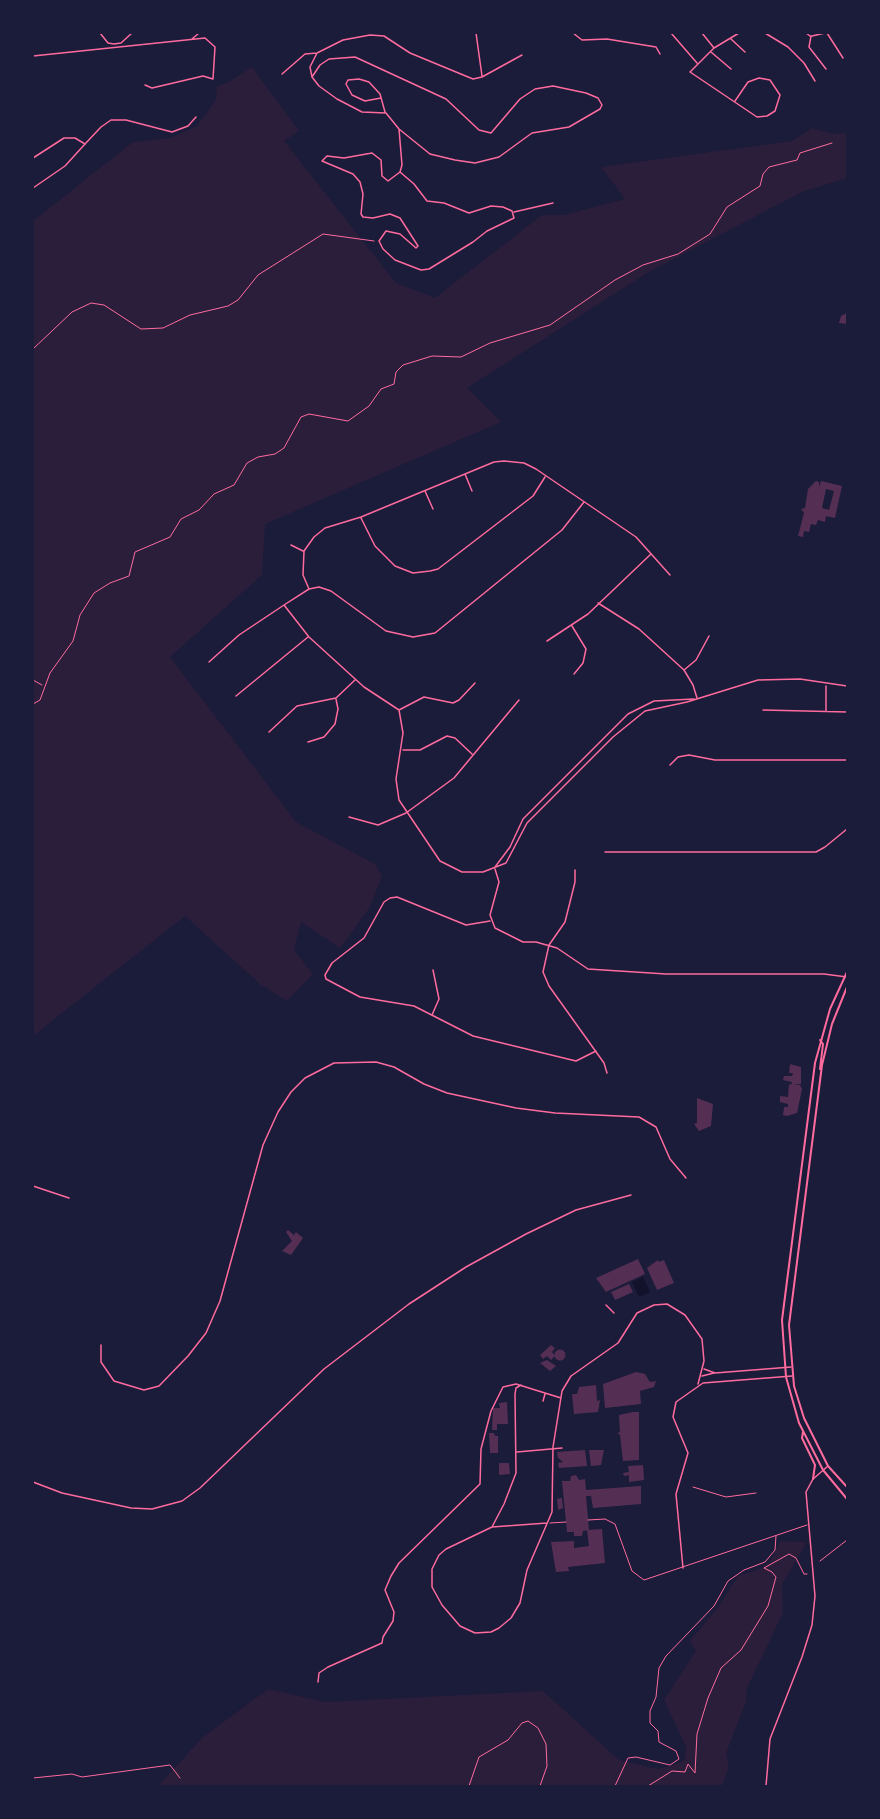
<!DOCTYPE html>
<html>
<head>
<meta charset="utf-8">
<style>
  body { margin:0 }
  #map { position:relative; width:880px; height:1819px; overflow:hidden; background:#1b1b3a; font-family:"Noto Sans",sans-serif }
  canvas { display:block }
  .frame { position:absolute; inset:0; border:34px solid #1b1b3a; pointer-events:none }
</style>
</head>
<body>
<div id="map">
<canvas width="880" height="1819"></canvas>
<div class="frame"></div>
</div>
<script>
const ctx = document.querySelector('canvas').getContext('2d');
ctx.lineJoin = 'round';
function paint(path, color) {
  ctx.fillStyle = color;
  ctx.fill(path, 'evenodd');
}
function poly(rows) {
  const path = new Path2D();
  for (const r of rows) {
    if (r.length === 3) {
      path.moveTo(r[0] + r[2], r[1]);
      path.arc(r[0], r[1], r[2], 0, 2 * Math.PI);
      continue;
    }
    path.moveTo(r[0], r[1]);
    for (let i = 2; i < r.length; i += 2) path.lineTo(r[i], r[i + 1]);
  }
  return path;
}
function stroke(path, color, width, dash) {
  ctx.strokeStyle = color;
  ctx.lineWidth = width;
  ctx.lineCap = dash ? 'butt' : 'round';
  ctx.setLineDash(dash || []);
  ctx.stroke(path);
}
paint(poly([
  [252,67,299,131,284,141,396,283,435,298,542,215,564,215,625,199,601,167,792,141,812,128,833,134,847,133,847,178,802,192,647,273,467,388,501,422,265,524,262,575,170,657,296,822,375,864,382,876,370,907,340,948,301,922,294,950,313,974,287,1001,260,984,185,916,33,1036,33,221,133,142,170,138,197,126,216,100,217,86,227,83],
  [780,1541,807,1542,782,1584,783,1613,747,1688,746,1702,726,1753,729,1767,722,1786,158,1786,202,1738,268,1689,325,1702,543,1691,619,1760,657,1769,677,1764,685,1759,686,1747,664,1700,696,1651,690,1641,719,1606,738,1576,758,1570,770,1562]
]), '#2a1e3b');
paint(poly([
  [643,1277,650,1292,639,1297,632,1282]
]), '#12122b');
paint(poly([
  [847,313,847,324,839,323,841,316],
  [816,481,819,482,819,487,821,481,842,486,835,518,826,516,825,522,818,520,816,525,811,524,809,532,804,531,803,537,798,536,804,513,801,509,805,508,808,489],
  [826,489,834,491,829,510,822,508],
  [790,1064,801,1067,801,1084,794,1084,800,1085,802,1089,797,1113,787,1116,783,1115,784,1107,788,1107,788,1104,780,1102,780,1096,788,1097,789,1084,791,1085,792,1082,783,1080,784,1076,792,1076,793,1073,789,1073],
  [697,1098,713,1104,711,1126,699,1131,694,1124,697,1123],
  [288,1230,294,1235,296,1232,303,1238,291,1255,282,1251,292,1241,286,1232],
  [638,1259,645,1274,606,1292,596,1278],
  [658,1260,659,1262,664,1260,674,1283,657,1290,647,1268],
  [629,1284,633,1292,615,1300,611,1292],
  [551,1345,555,1348,552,1352,555,1356,551,1360,547,1356,543,1359,540,1355],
  [560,1355,5.5],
  [547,1360,556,1366,550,1371,540,1363],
  [636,1372,645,1374,650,1382,656,1381,654,1387,640,1391,641,1404,605,1408,603,1384],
  [596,1385,597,1401,600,1400,598,1412,574,1414,572,1394,577,1394,579,1387],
  [507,1402,508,1424,497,1424,497,1430,492,1430,493,1408,500,1408,499,1403],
  [633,1412,639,1412,639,1460,623,1461,620,1435,617,1433,620,1432,619,1415],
  [489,1433,494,1433,495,1436,498,1436,498,1453,490,1453],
  [585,1450,587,1466,559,1468,558,1463,563,1462,558,1458,557,1452],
  [589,1450,604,1450,601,1465,591,1466],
  [499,1463,509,1463,510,1474,499,1475],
  [643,1465,644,1480,629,1482,629,1475,624,1476,623,1473,629,1472,628,1466],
  [576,1475,579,1480,585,1479,586,1490,641,1486,641,1504,593,1508,591,1496,586,1496,589,1530,583,1531,582,1536,574,1536,574,1532,567,1532,562,1481,570,1481,571,1476],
  [562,1498,563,1508,558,1510,557,1499],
  [602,1529,605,1563,568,1567,569,1571,556,1572,551,1542,574,1541,574,1548,589,1546,587,1530]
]), '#542f53');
stroke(poly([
  [33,349,72,312,91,303,104,305,141,329,163,328,190,315,228,306,238,300,258,275,323,234,374,241],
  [33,680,42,685],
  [33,704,40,700,50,673,73,641,80,615,94,593,110,583,129,576,135,552,170,537,181,519,199,510,214,494,234,485,247,463,258,457,275,454,284,448,301,417,309,414,348,421,369,406,381,389,394,384,396,372,403,365,432,356,461,357,490,343,550,325,615,280,643,265,678,254,710,234,727,207,760,186,763,174,769,167,797,160,800,153,832,143],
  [820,1561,847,1540],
  [33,1778,72,1774,82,1777,170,1765,180,1778],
  [469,1786,479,1757,508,1740,522,1723,528,1721,538,1728,546,1744,547,1766,540,1786],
  [648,1786,672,1771,685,1772,688,1764,695,1773,697,1734,708,1698,721,1668,741,1650,768,1606,776,1577,772,1572,764,1568,789,1554,796,1558,804,1574,807,1574]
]), '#ff6b9d', 1);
stroke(poly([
  [693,1487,726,1497,756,1493],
  [588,1520,605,1519,615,1524,632,1571,644,1580,807,1525],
  [550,1523,566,1522],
  [615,1786,628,1758,636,1757,670,1765,679,1759,676,1751,659,1742,658,1731,650,1723,650,1711,656,1697,659,1668,666,1656,714,1606,728,1581,744,1570,765,1562,775,1550,776,1536]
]), '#ff6b9d', 1);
stroke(poly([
  [100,33,108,43,114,44,121,43,132,33],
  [476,33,482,76],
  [573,33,582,40,607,39,656,47,660,54],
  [671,33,697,63],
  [702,33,714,48],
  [765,33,788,47,804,63,815,81],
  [806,33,810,36],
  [827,33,843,58],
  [811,36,809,47,826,69],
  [812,36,825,33],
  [192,39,199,33],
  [731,39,745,52],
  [711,52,731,69],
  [33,56,205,38,215,47,213,79,203,76,152,88,145,85],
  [847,66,847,67],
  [282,74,305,54,317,53,343,40,370,35,384,36,410,53,473,79,482,77,522,55],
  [312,77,320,65,329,59,355,57,446,99,479,130,491,133,520,99,535,89,553,86,586,93,598,98,602,105,600,109,569,127,532,133,499,157,475,163,455,160,430,154,399,129,386,113,362,112,337,99,319,86,312,77,310,67,317,53],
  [381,98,365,101,352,95,346,84,348,80,359,79,369,82,380,94,385,112],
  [735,101,748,82,759,78,770,80,780,95,775,111,767,116,757,117,690,72,714,48,739,33],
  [399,129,402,165,400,172,388,181,382,176,381,160,372,153,344,158,327,156,322,161,353,174,360,182,363,194,361,214,363,217,373,218,390,214,400,218,418,246,416,248,400,234,386,231,379,241,383,249,395,260,421,270,429,269,473,242,487,231,514,218,512,211,503,207,491,206,469,213,444,203,427,201,414,184,400,172],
  [33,158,64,138,75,138,85,144,101,127,111,120,126,120,172,132,188,126,196,117],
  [514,212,553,203],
  [465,474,472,491],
  [425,491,433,509],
  [361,518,375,546,395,566,413,573,430,571,438,569,533,496,545,477],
  [291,545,303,551],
  [309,589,303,575,304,551,314,537,325,528,361,517,494,462,504,461,524,463,536,469,636,537,670,575],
  [598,603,639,629,684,670,693,685,697,698],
  [284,605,309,637,364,687,399,710,403,733,396,779,399,800,440,861,462,872,483,872,506,863,527,823,613,737,645,711,687,702,758,680,800,679,847,686],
  [572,626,586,649,583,663,574,674],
  [547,641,588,614,651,554],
  [209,662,239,635,284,605,309,589,319,587,331,591,386,631,413,637,435,633,562,530,584,502],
  [684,670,696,660,709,636],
  [826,686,826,711],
  [236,696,308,637],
  [399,710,424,697,453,703,459,700,475,683],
  [763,710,847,712],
  [269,732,297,706,336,698,355,680],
  [308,742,324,737,335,724,338,709,336,699],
  [403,750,420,750,447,736,455,738,472,754],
  [670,765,678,757,689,755,715,760,847,760],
  [349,817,378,825,406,813,454,778,519,700],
  [605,852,816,852,825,847,847,829],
  [495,867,510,847,523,819,628,714,654,701,694,699],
  [495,869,499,882,490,915,495,928,523,942,536,942,557,948,588,969,666,974,824,974,847,977],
  [575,870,575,882,565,922,549,945,543,972,549,986,604,1063,607,1073],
  [490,921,466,925,397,897,390,898,384,902,364,938,332,963,325,975,326,979,360,997,414,1006,473,1036,576,1061,596,1051],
  [432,1015,439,999,433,970],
  [33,1186,69,1198],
  [606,1305,614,1313],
  [101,1345,101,1362,114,1381,144,1390,159,1386,188,1356,206,1333,220,1301,263,1145,278,1112,291,1092,305,1078,334,1063,376,1062,394,1067,424,1084,447,1093,516,1108,555,1113,639,1117,656,1127,670,1159,686,1178],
  [704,1369,715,1373,791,1367],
  [702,1376,714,1373],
  [521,1385,516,1388,515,1394,516,1473,504,1504,492,1527,446,1549,439,1555,432,1569,432,1587,442,1605,460,1626,475,1633,491,1632,499,1628,511,1618,520,1603,527,1570,552,1512,553,1447,562,1391,571,1376,618,1343,637,1313,654,1305,667,1304,685,1315,702,1339,704,1361,698,1384],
  [543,1401,545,1394],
  [517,1452,562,1448],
  [33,1482,62,1493,131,1508,152,1509,182,1501,200,1488,324,1369,409,1304,466,1267,526,1234,576,1210,631,1195],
  [492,1527,547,1523],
  [683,1568,676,1494,688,1453,673,1417,676,1402,703,1383,792,1376],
  [318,1682,319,1673,328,1667,382,1643,383,1637,393,1621,394,1612,385,1590,391,1576,399,1563,480,1484,481,1449,491,1411,503,1387,516,1384,561,1398]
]), '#ff6b9d', 1.5);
stroke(poly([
  [33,188,65,166,85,144],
  [766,1786,770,1739,802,1657,812,1625,815,1596,806,1492,813,1479,828,1466]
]), '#ff6b9d', 1.5);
stroke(poly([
  [847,33,847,34],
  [847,972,830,1009,815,1063,782,1320,786,1377,799,1423,823,1470,847,1499],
  [847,987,832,1024,822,1065,789,1325,794,1386,804,1418,828,1466,847,1487],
  [820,1069,823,1044,820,1040],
  [803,1432,802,1438,815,1465,813,1479]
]), '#ff6b9d', 2);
</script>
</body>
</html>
